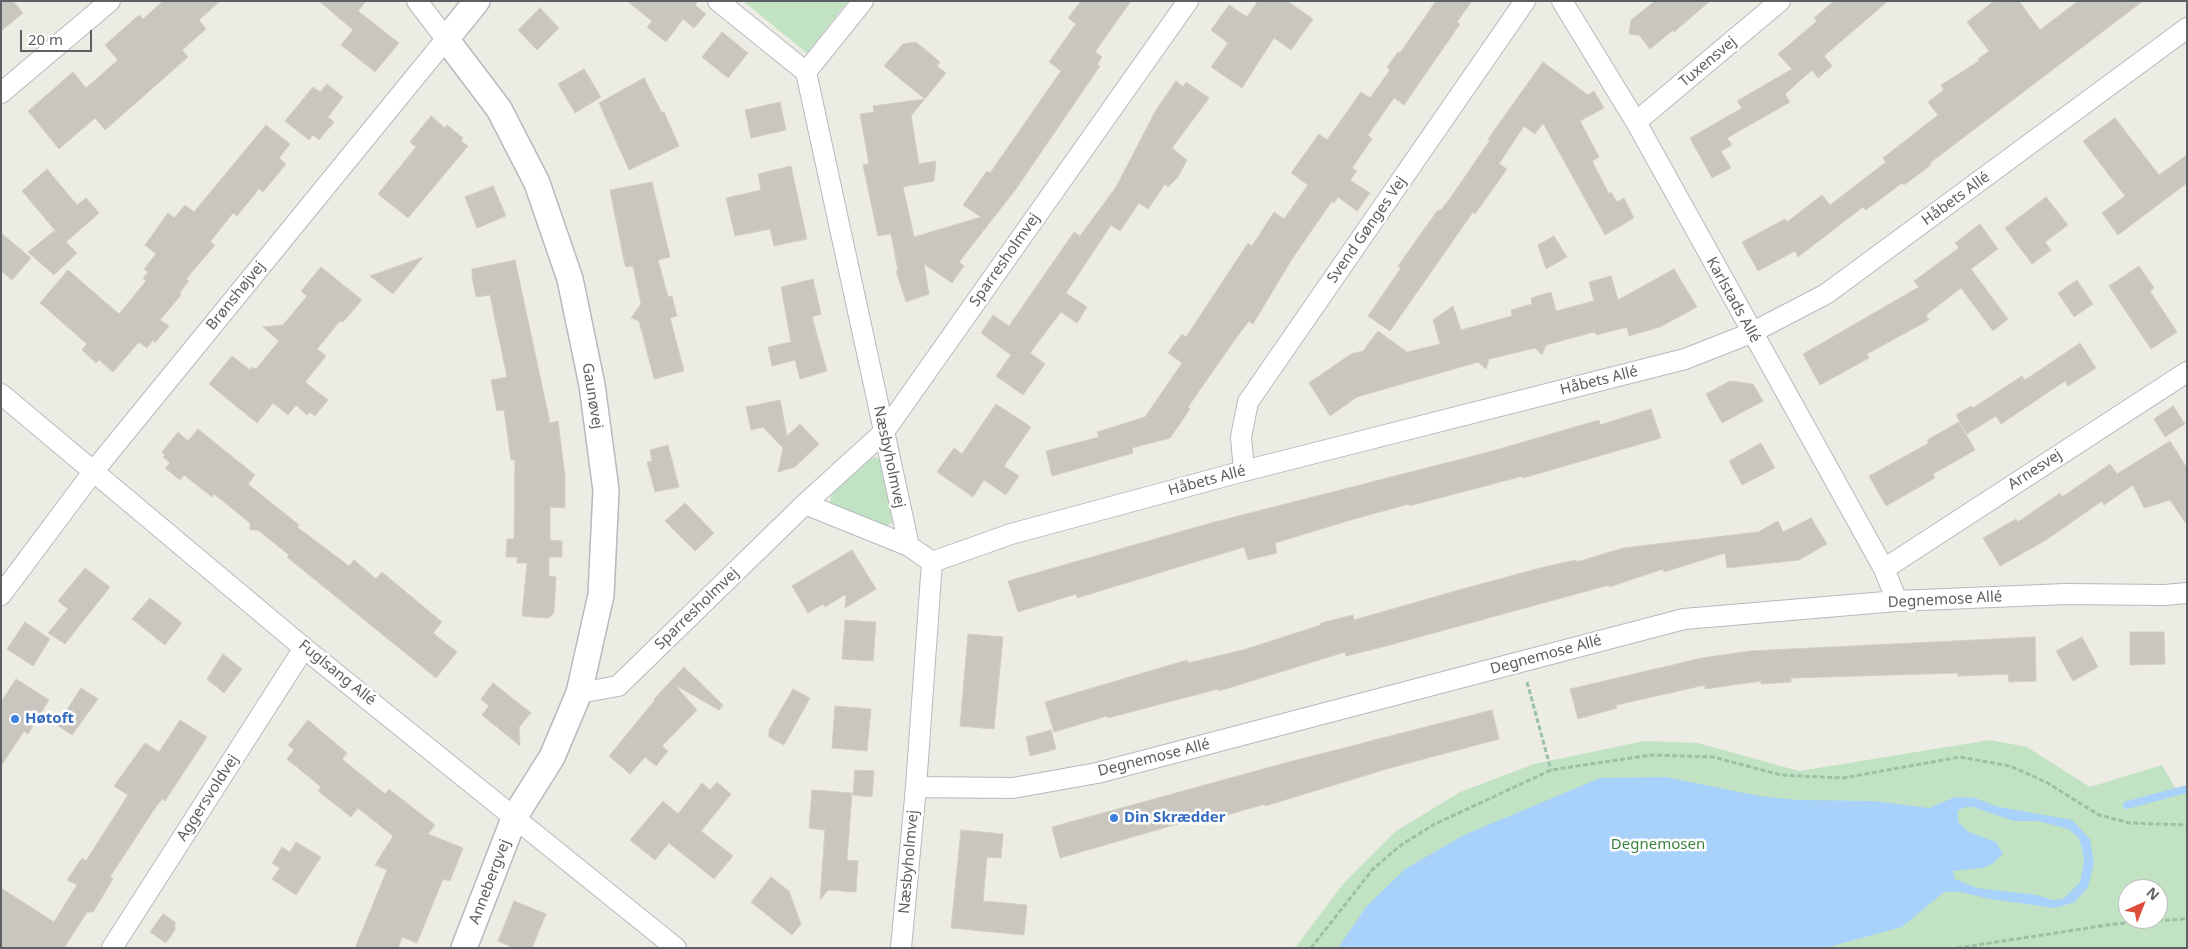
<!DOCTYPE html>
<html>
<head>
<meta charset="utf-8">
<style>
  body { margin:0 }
  #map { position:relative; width:2188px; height:949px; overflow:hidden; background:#edece4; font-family:"Noto Sans",sans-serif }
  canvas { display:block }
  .frame { position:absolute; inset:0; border:2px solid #5c5f63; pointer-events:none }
  .north { position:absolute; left:2118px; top:879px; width:50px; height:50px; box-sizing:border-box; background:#fff; border:1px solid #bebfc1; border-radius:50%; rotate:44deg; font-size:14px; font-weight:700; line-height:20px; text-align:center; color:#5c5f63 }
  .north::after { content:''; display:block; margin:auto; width:18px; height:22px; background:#de4d39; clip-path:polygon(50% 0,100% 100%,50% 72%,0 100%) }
  .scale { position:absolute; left:20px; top:30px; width:72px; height:22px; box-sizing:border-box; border:2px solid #5c5f63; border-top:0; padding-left:6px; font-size:15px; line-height:18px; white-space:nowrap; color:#5c5f63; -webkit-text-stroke:4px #fff; paint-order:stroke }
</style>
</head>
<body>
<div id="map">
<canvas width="2188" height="949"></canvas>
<div class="frame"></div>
<div class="north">N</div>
<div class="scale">20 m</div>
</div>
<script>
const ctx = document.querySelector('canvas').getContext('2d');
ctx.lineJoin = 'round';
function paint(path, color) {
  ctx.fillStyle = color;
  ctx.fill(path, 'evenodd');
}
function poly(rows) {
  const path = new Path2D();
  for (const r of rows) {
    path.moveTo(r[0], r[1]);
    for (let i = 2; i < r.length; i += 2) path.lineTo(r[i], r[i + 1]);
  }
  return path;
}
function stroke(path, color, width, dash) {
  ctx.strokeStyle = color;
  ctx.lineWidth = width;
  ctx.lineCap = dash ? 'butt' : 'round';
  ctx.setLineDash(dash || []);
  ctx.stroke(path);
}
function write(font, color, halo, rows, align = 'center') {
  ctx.font = font + ' "Noto Sans",sans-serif';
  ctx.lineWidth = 5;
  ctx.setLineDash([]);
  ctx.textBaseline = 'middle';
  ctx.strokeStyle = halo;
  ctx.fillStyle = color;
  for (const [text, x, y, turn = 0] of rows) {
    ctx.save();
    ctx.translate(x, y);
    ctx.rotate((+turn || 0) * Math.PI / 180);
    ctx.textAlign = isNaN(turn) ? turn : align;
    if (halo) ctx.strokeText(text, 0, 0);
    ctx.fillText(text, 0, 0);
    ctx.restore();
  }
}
paint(poly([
  [743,1,848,1,807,53],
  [876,457,881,460,893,515,892,523,886,526,830,503,831,496,839,487,868,460],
  [1990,740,2027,747,2090,787,2162,765,2177,791,2187,789,2187,948,1295,948,1343,884,1396,831,1460,792,1534,764,1644,741,1698,743,1799,771],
  [2128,889,2158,889,2158,919,2128,919]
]), '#c2e3c3');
paint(poly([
  [1666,777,1759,796,1798,800,1874,801,1929,808,1955,797,1975,798,1999,807,2072,820,2090,839,2094,864,2088,887,2075,902,2055,908,1990,899,1960,892,1944,892,1902,927,1825,948,1338,948,1366,907,1405,869,1464,835,1600,778],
  [1966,807,1973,807,2014,821,2038,821,2068,829,2078,837,2082,848,2084,862,2080,882,2063,899,2053,900,2037,895,1977,888,1955,879,1953,871,1983,868,1992,864,2003,854,1996,842,1969,832,1958,822,1958,810]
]), '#a8d2fa');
stroke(poly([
  [2127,805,2187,789]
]), '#a8d2fa', 8);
const building = poly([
  [1,1,13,1,23,13,1,31,1,1],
  [163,1,220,1,199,20,206,29,182,50,188,57,105,130,95,118,59,149,28,111,73,72,86,88,118,60,105,45,139,15,143,19,163,1],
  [319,1,366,1,358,11,399,43,375,72,341,45,353,30,319,1],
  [627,1,698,1,695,5,706,14,694,28,683,19,666,42,647,27,652,21,627,1],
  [1081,1,1131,1,1095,52,1102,57,1097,65,1100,66,1016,189,959,262,964,266,952,283,924,264,929,294,906,302,896,271,898,270,891,234,878,236,863,165,869,164,860,114,874,112,873,106,925,99,884,66,903,44,916,42,940,62,937,66,946,73,911,116,919,164,936,161,934,181,903,187,914,237,981,217,963,205,987,171,990,173,1061,71,1049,62,1076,24,1068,18,1081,1],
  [1258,1,1287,1,1313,19,1291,50,1274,38,1242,88,1211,67,1228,43,1211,30,1229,5,1247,17,1258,1],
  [1436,1,1472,1,1457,22,1460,24,1404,105,1394,98,1368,135,1372,139,1352,168,1357,171,1350,180,1370,193,1357,211,1338,197,1334,203,1332,201,1292,259,1253,324,1249,321,1236,338,1188,407,1190,409,1170,438,1132,448,1133,453,1052,476,1046,451,1099,437,1097,432,1145,417,1182,363,1168,353,1182,334,1186,337,1248,243,1252,246,1274,212,1284,219,1308,185,1291,173,1319,134,1327,140,1361,92,1370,98,1390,70,1387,67,1398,52,1400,53,1436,1],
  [1655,1,1710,1,1674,32,1673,30,1650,49,1639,35,1629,34,1631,20,1655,1],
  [1834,1,1888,1,1824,56,1832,66,1818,78,1812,70,1785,94,1790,102,1727,138,1732,145,1721,151,1731,168,1712,178,1690,138,1742,108,1737,101,1792,69,1778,54,1817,21,1814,18,1834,1],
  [1994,1,2019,1,2040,30,2078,1,2143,1,1930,163,1931,165,1904,185,1902,183,1866,210,1863,207,1798,257,1795,251,1758,271,1742,242,1785,219,1787,222,1822,195,1830,205,1886,162,1883,158,1938,115,1928,102,1944,90,1941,85,1979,61,1978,59,1989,51,1967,22,1994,1],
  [540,8,559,28,537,50,518,30,540,8],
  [722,32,748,53,728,78,702,57,722,32],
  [1543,62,1588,95,1594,91,1604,108,1580,121,1599,157,1592,161,1609,194,1611,192,1617,202,1624,198,1634,218,1605,235,1543,123,1535,134,1524,126,1499,164,1507,169,1475,214,1473,212,1390,331,1368,316,1401,268,1398,266,1437,211,1441,210,1451,197,1490,140,1488,139,1543,62],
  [584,69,601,97,575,113,558,84,584,69],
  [644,78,662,113,664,112,679,146,629,170,599,103,644,78],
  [1176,81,1183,87,1186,82,1209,98,1172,148,1187,160,1178,177,1168,187,1165,184,1148,209,1139,203,1120,231,1111,225,1066,293,1087,307,1077,323,1061,312,1030,353,1045,364,1023,395,996,376,1011,355,981,333,993,315,1009,326,1074,232,1080,236,1116,187,1156,110,1176,81],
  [327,84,343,97,328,117,334,122,319,140,313,135,309,140,285,121,313,87,320,92,327,84],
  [780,102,786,130,751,138,745,110,780,102],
  [431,116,445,128,447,125,463,138,461,141,468,146,408,218,378,194,416,147,410,142,431,116],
  [2115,118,2159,175,2187,155,2187,183,2118,235,2102,213,2125,196,2083,141,2115,118],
  [266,125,290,144,279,158,286,164,263,192,259,189,237,216,233,213,210,242,215,245,186,279,189,281,180,292,181,295,160,320,169,326,155,343,153,340,147,348,139,342,113,372,99,360,96,363,82,350,87,344,40,303,68,270,119,314,146,281,143,278,148,272,144,269,156,254,145,245,168,213,174,218,185,205,194,212,266,125],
  [791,166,807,239,774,246,770,229,735,236,726,198,761,190,758,174,791,166],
  [47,169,77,205,86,198,99,213,66,242,77,253,54,275,28,252,54,231,58,234,22,191,47,169],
  [652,182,670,257,658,260,668,297,672,296,677,316,670,318,684,371,654,379,639,321,631,318,641,304,633,266,627,267,625,265,610,190,652,182],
  [493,186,506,216,477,228,465,197,493,186],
  [2046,197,2068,225,2045,242,2051,250,2032,264,2005,228,2046,197],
  [1980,224,1998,249,1971,269,2008,319,1993,331,1961,288,1926,315,1929,320,1867,354,1869,358,1820,385,1803,354,1919,287,1914,281,1959,248,1955,243,1980,224],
  [1,233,31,258,12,280,1,271,1,233],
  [1554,236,1567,257,1546,269,1538,245,1554,236],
  [423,257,393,294,370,276,423,257],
  [515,260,550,423,558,421,565,476,565,508,550,507,550,540,562,541,562,557,549,557,549,576,556,577,554,613,548,618,522,616,527,563,517,563,517,557,506,557,507,539,514,539,515,460,511,460,504,410,497,411,491,380,507,377,490,295,476,297,472,277,472,269,515,260],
  [2139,266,2154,288,2150,291,2177,332,2151,349,2109,286,2139,266],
  [321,267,362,300,343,322,340,321,317,349,326,356,305,382,328,400,315,416,310,412,307,415,296,405,288,415,273,403,257,423,209,384,232,356,250,370,252,367,256,369,279,341,263,327,283,325,307,296,301,291,321,267],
  [1674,269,1697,307,1660,327,1629,336,1627,327,1597,335,1594,332,1546,345,1542,355,1535,348,1489,359,1486,369,1478,362,1357,397,1330,416,1309,383,1351,354,1363,351,1378,331,1407,352,1440,344,1433,320,1453,306,1461,330,1512,316,1511,310,1532,304,1531,298,1551,292,1556,311,1594,301,1589,282,1611,276,1618,300,1674,269],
  [813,279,821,314,812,317,827,371,800,379,795,360,772,366,768,347,791,342,781,287,813,279],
  [2077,280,2093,304,2074,317,2058,293,2077,280],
  [2080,343,2096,368,2068,386,2065,381,2001,424,1996,416,1967,434,1956,415,1971,406,1973,408,2022,376,2025,380,2080,343],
  [1730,381,1753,384,1763,401,1722,423,1706,394,1730,381],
  [780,400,787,436,800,424,819,444,795,467,778,472,783,448,763,427,751,430,746,407,780,400],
  [996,404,1031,427,1004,466,1019,476,1006,495,984,480,973,497,937,472,954,448,962,454,996,404],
  [2173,406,2185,424,2165,437,2154,419,2173,406],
  [1651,409,1661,438,1523,478,1523,476,1409,506,1409,504,1354,519,1275,543,1277,553,1248,560,1244,547,1077,598,1076,594,1018,612,1008,581,1211,523,1489,452,1599,420,1600,425,1651,409],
  [1959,422,1975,450,1933,474,1935,478,1886,506,1869,476,1929,443,1927,440,1959,422],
  [198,429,255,475,248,484,299,525,297,527,349,566,354,560,376,579,382,572,442,622,433,633,457,652,436,678,287,557,289,555,258,530,250,530,250,523,214,494,212,497,184,475,180,480,165,468,170,463,163,457,165,455,162,452,178,432,188,441,198,429],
  [2170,441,2187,468,2187,525,2170,500,2144,508,2133,485,2104,505,2102,501,2046,540,2000,566,1983,538,2016,519,2018,522,2060,493,2062,497,2110,464,2117,474,2170,441],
  [1761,443,1775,468,1742,485,1729,461,1761,443],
  [668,445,679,487,655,492,647,462,652,461,650,450,668,445],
  [685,503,714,533,695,551,665,521,685,503],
  [1811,518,1827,544,1799,560,1727,568,1725,553,1664,572,1663,569,1609,587,1609,585,1386,646,1346,656,1345,652,1219,691,1218,689,1108,718,1107,716,1054,732,1045,702,1187,660,1188,663,1243,650,1321,625,1321,623,1353,615,1354,620,1466,588,1544,567,1576,560,1577,562,1623,548,1758,532,1778,521,1783,532,1811,518],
  [852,550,876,589,845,608,846,594,825,607,823,604,808,613,792,586,852,550],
  [85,568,110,587,65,644,48,633,68,609,58,601,85,568],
  [150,598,182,623,165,645,132,619,150,598],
  [845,620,876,622,873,661,842,659,845,620],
  [25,622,50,639,33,666,7,649,25,622],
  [2130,632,2164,632,2165,664,2130,665,2130,632],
  [968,634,1003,637,994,729,960,726,968,634],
  [2035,637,2036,681,2009,682,2008,674,1958,676,1958,673,1791,678,1791,682,1761,684,1761,681,1705,689,1705,685,1616,705,1617,708,1578,719,1570,689,1702,658,1750,651,2035,637],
  [2082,637,2098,667,2073,681,2056,651,2082,637],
  [223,654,242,669,224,693,207,679,223,654],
  [684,667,723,705,719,710,675,685,697,710,662,746,668,751,656,766,645,757,630,774,609,756,655,700,654,699,684,667],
  [16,679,49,700,28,734,24,731,1,766,1,702,16,679],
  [493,683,531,713,519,727,520,746,482,715,489,706,481,699,493,683],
  [81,688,98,699,72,735,57,725,81,688],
  [793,689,810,698,784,745,769,737,769,730,793,689],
  [835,706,871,709,867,751,832,748,835,706],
  [1492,710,1499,739,1390,768,1265,806,1265,804,1220,817,1219,812,1060,858,1052,827,1285,763,1492,710],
  [180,720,207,737,165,801,162,799,153,811,110,877,113,879,93,912,87,912,64,948,1,948,1,888,54,922,77,885,67,880,82,858,86,861,128,795,114,786,145,743,159,752,180,720],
  [308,720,347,753,342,759,385,794,389,789,435,825,428,834,463,848,450,881,443,879,417,943,402,937,398,948,355,948,387,870,375,865,393,836,358,808,351,817,318,791,321,787,287,759,294,750,288,745,308,720],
  [1051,730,1056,749,1030,756,1026,737,1051,730],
  [855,770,874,771,872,797,853,795,855,770],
  [717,782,731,794,701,831,733,856,714,879,669,843,655,860,630,840,663,801,678,814,702,783,710,790,717,782],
  [812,790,852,793,847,860,858,861,856,892,828,890,820,900,825,830,809,828,812,790],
  [961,830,1003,834,1001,858,987,857,983,901,1027,905,1024,935,951,928,961,830],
  [296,842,321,857,296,895,272,879,280,868,272,863,282,847,290,852,296,842],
  [771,877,789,891,801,924,792,935,751,902,771,877],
  [514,901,546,914,532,948,514,948,498,941,514,901],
  [163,914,175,922,175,930,166,943,150,932,163,914]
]);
paint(building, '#c9c6c0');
stroke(building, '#d2cec2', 1);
const minor = poly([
  [718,1,806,72,909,546,932,562,916,787,901,948],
  [1562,1,1636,122,1884,569,1897,601],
  [806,72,863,1],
  [1,93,110,1],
  [1636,122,1780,1],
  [1,394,304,648,676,948],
  [1244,471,1241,437,1248,402,1525,1],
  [805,504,909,546],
  [932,562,1011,534,1244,471,1685,359,1751,333,1826,294,2187,28],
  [1884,569,2187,372],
  [1,595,93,472,446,39,417,1],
  [579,693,618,686,805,504,884,432,1188,1],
  [916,787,1013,788,1097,773,1684,619,1897,601,2065,594,2165,595,2187,593],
  [112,948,304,648]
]);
const tertiary = poly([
  [464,948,515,816,552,757,579,693,601,595,606,490,592,385,570,279,537,183,499,109,446,39,477,1]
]);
stroke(minor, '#b6b9bd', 22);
stroke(tertiary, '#b6b9bd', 28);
stroke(poly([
  [1527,682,1551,770],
  [1311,948,1373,869,1401,845,1435,824,1551,770,1651,755,1713,757,1781,775,1843,778,1960,757,2010,766,2046,782,2099,815,2130,823,2187,825],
  [1957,948,2114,924,2183,919,2187,917]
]), '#9ac1a7', 3, [5, 2.5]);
stroke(minor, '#fff', 20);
stroke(tertiary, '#fff', 25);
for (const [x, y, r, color] of [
  [15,719,5,"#3f7fe0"],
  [1114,818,5,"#3f7fe0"]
]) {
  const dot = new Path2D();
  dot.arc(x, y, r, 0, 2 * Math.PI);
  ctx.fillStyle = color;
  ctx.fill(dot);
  stroke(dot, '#fff', 2);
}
write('15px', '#5c5f63', '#fff', [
  ["Tuxensvej",1708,62,-40],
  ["Håbets Allé",1956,199,-36],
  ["Svend Gønges Vej",1367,230,-55],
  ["Sparresholmvej",1005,260,-55],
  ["Brønshøjvej",236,296,-51],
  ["Karlstads Allé",1733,300,61],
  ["Håbets Allé",1599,381,-14],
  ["Gaunøvej",592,396,81],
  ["Næsbyholmvej",889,457,78],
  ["Arnesvej",2035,470,-33],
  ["Håbets Allé",1207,481,-15],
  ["Degnemose Allé",1945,600,-3],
  ["Sparresholmvej",697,609,-44],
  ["Degnemose Allé",1546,655,-15],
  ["Fuglsang Allé",337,673,39],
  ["Degnemose Allé",1154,758,-14],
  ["Aggersvoldvej",208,798,-57],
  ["Næsbyholmvej",909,862,-85],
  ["Annebergvej",490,882,-69]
]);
write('bold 15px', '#366cbe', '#fff', [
  ["Høtoft",25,719],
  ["Din Skrædder",1124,818]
], 'left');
write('15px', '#3b8341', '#fff', [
  ["Degnemosen",1658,845]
]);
</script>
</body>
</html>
